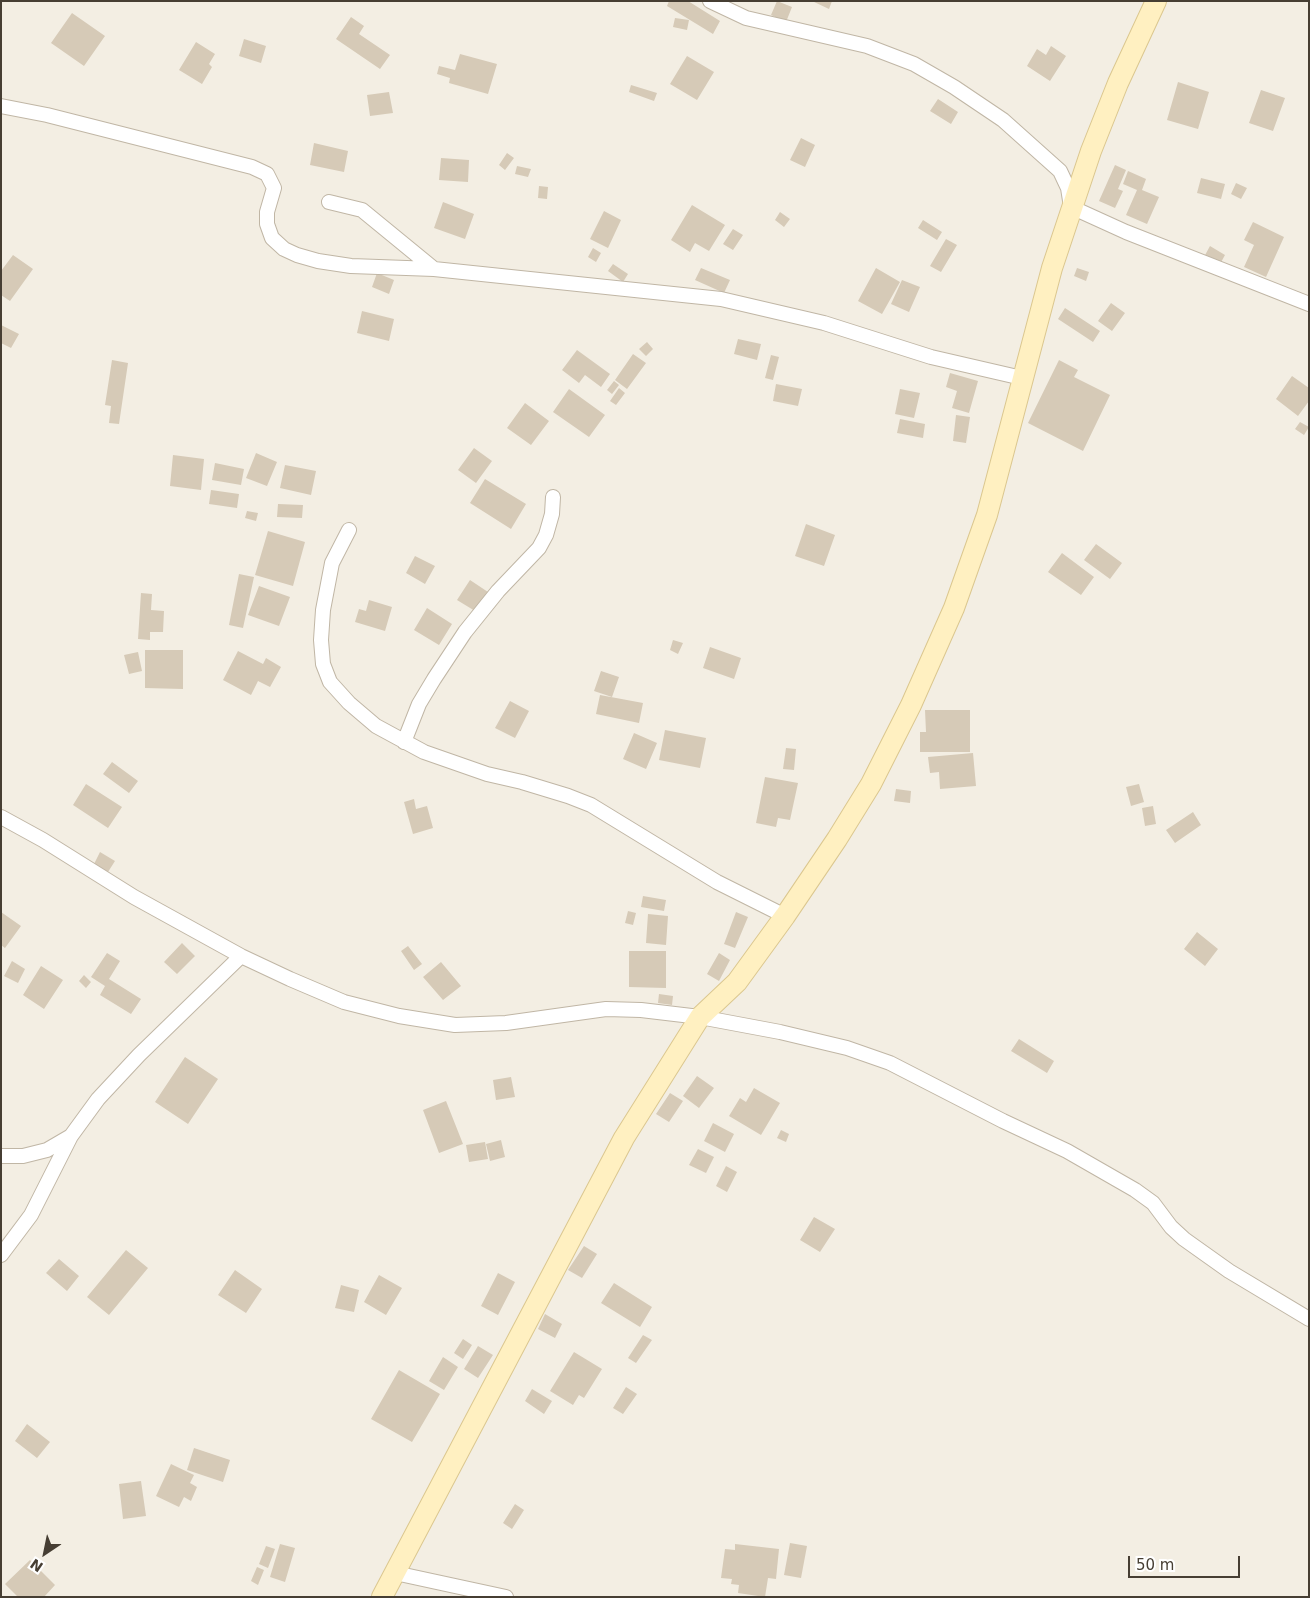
<!DOCTYPE html>
<html>
<head>
<meta charset="utf-8">
<style>
  body { margin:0 }
  #map { position:relative; width:1310px; height:1598px; overflow:hidden; background:#f3eee3; font-family:"DejaVu Sans",sans-serif }
  canvas { display:block }
  .frame { position:absolute; inset:0; border:2px solid #463e33; pointer-events:none }
  .north { position:absolute; left:20px; top:1528px; width:50px; height:50px; -webkit-text-stroke:4px #fff; paint-order:stroke; rotate:214deg; font-size:14px; font-weight:700; line-height:20px; text-align:center; color:#463e33 }
  .north::after { content:''; display:block; margin:auto; width:18px; height:22px; background:#463e33; clip-path:polygon(50% 0,100% 100%,50% 72%,0 100%) }
  .scale { position:absolute; left:1128px; top:1556px; width:112px; height:22px; box-sizing:border-box; border:2px solid #463e33; border-top:0; padding-left:6px; font-size:15px; line-height:18px; white-space:nowrap; color:#463e33; -webkit-text-stroke:4px #fff; paint-order:stroke }
</style>
</head>
<body>
<div id="map">
<canvas width="1310" height="1598"></canvas>
<div class="frame"></div>
<div class="north">N</div>
<div class="scale">50 m</div>
</div>
<script>
const ctx = document.querySelector('canvas').getContext('2d');
ctx.lineJoin = 'round';
function paint(path, color) {
  ctx.fillStyle = color;
  ctx.fill(path, 'evenodd');
}
function poly(rows) {
  const path = new Path2D();
  for (const r of rows) {
    path.moveTo(r[0], r[1]);
    for (let i = 2; i < r.length; i += 2) path.lineTo(r[i], r[i + 1]);
  }
  return path;
}
function stroke(path, color, width, dash) {
  ctx.strokeStyle = color;
  ctx.lineWidth = width;
  ctx.lineCap = dash ? 'butt' : 'round';
  ctx.setLineDash(dash || []);
  ctx.stroke(path);
}
paint(poly([
  [669,1,688,1,720,21,713,34,667,6],
  [777,1,792,7,786,22,771,15],
  [812,1,832,1,829,9],
  [72,13,105,36,84,66,51,43],
  [351,17,364,26,359,34,390,55,380,69,336,39],
  [675,18,689,20,687,30,673,27],
  [244,39,266,46,261,63,239,56],
  [196,42,215,54,209,64,212,67,202,84,179,70],
  [1051,46,1066,56,1050,81,1027,66,1037,49,1046,55],
  [460,54,497,64,488,94,449,83,450,78,437,74,439,66,455,70],
  [687,56,714,72,697,100,670,84],
  [1178,82,1209,92,1198,129,1167,120],
  [631,85,657,93,654,101,629,92],
  [1261,90,1285,98,1273,131,1249,123],
  [389,92,393,113,370,116,367,95],
  [938,99,958,112,951,124,930,111],
  [801,138,815,145,805,167,790,160],
  [314,143,348,151,344,172,310,165],
  [507,153,514,158,505,170,499,165],
  [441,158,469,160,468,182,439,180],
  [1115,165,1126,170,1118,189,1123,191,1115,208,1099,201],
  [517,166,531,169,528,177,515,174],
  [1128,171,1146,179,1142,190,1159,197,1147,224,1126,215,1137,190,1123,184],
  [1201,178,1225,184,1221,199,1197,193],
  [1236,183,1247,188,1241,199,1231,194],
  [539,186,548,187,547,199,538,198],
  [443,202,474,214,465,239,434,228],
  [692,205,725,225,709,251,695,243,690,252,671,240],
  [604,211,621,220,608,248,590,239],
  [780,212,790,219,784,227,775,220],
  [923,220,942,232,937,240,918,228],
  [1253,222,1284,237,1266,277,1244,267,1254,245,1244,240],
  [733,229,743,235,733,250,723,244],
  [946,239,957,245,941,272,930,266],
  [1210,246,1225,255,1219,266,1204,257],
  [593,248,601,253,596,262,588,257],
  [13,255,33,269,10,301,1,295,1,271],
  [613,264,628,274,623,282,608,271],
  [701,268,730,280,724,293,695,280],
  [876,268,900,282,882,314,858,301],
  [1077,268,1089,272,1086,281,1074,276],
  [377,273,394,280,389,294,372,287],
  [902,280,920,287,909,312,891,304],
  [1111,303,1125,313,1112,331,1098,321],
  [1065,308,1100,331,1093,342,1058,319],
  [362,311,394,319,389,341,357,333],
  [1,325,19,334,11,348,1,343],
  [738,339,761,344,757,360,734,354],
  [647,342,653,349,646,356,639,349],
  [577,350,610,374,601,387,585,375,579,383,562,370],
  [633,354,646,363,627,389,615,380],
  [771,355,779,357,773,380,765,378],
  [112,360,128,363,119,424,109,423,111,406,105,405],
  [1059,360,1078,370,1074,377,1110,395,1083,451,1028,423],
  [950,373,978,381,969,413,952,408,957,391,946,387],
  [1292,376,1309,388,1309,401,1298,416,1276,399],
  [614,381,619,385,612,394,607,390],
  [776,384,802,389,798,406,773,401],
  [619,388,625,393,616,405,610,401],
  [569,389,605,415,589,437,553,412],
  [900,389,920,393,914,418,895,414],
  [525,403,549,421,531,445,507,428],
  [956,415,970,417,966,443,953,441],
  [900,419,925,424,923,438,897,433],
  [1300,422,1309,427,1304,435,1295,429],
  [474,448,492,461,476,483,458,470],
  [256,453,277,462,267,486,246,478],
  [173,455,204,459,201,490,170,486],
  [215,463,244,469,241,485,212,480],
  [285,465,316,471,311,495,280,488],
  [485,479,526,504,511,529,470,503],
  [211,490,239,494,237,508,209,504],
  [278,504,303,505,302,518,277,517],
  [247,511,258,513,256,521,245,518],
  [806,524,835,535,824,566,795,556],
  [268,531,305,542,293,586,255,575],
  [1096,544,1122,563,1110,579,1084,560],
  [1062,553,1094,577,1081,595,1048,572],
  [415,556,435,566,425,584,406,573],
  [239,574,254,577,243,628,229,625],
  [470,580,488,592,475,611,457,600],
  [259,586,290,597,279,626,248,615],
  [141,593,152,594,151,610,164,611,163,632,150,632,150,640,138,639],
  [369,600,392,607,385,631,355,622,359,609,366,611],
  [427,608,452,624,439,645,414,630],
  [673,640,683,643,678,654,670,650],
  [710,647,741,658,734,679,703,668],
  [145,650,183,650,183,689,145,688],
  [238,651,263,664,266,658,281,667,270,687,258,681,251,695,223,680],
  [138,652,142,671,129,674,124,655],
  [601,671,619,677,612,697,594,691],
  [600,695,643,703,639,723,596,714],
  [510,701,529,711,515,738,495,728],
  [925,710,970,710,970,752,920,752,920,732,926,732],
  [665,730,706,738,700,768,659,760],
  [634,733,657,743,646,769,623,759],
  [786,748,796,749,794,770,783,769],
  [973,753,976,786,940,789,939,772,930,773,928,757],
  [112,762,138,781,129,793,103,774],
  [765,777,798,783,790,820,778,818,776,827,756,823],
  [86,784,122,807,108,828,73,805],
  [1139,784,1144,802,1131,806,1126,787],
  [896,789,911,791,910,803,894,801],
  [414,799,416,809,427,806,433,828,413,834,404,802],
  [1153,806,1156,824,1145,826,1142,808],
  [1193,812,1201,825,1175,843,1166,830],
  [100,852,115,861,108,872,94,864],
  [643,896,666,900,664,911,641,907],
  [628,911,636,913,633,925,625,923],
  [1,912,21,926,5,948,1,945],
  [736,912,748,917,735,948,724,944],
  [648,914,668,916,666,945,646,943],
  [1197,932,1218,949,1205,966,1184,949],
  [182,943,195,956,177,974,164,962],
  [408,946,422,964,414,970,401,951],
  [629,951,666,951,666,988,629,987],
  [107,953,120,961,109,979,141,999,131,1014,100,995,105,986,91,977],
  [719,953,730,960,719,981,707,974],
  [12,961,25,969,18,983,4,976],
  [441,962,461,986,443,1000,423,977],
  [41,966,63,980,44,1009,23,995],
  [84,975,91,982,86,988,79,981],
  [659,994,673,996,672,1005,658,1003],
  [1019,1039,1054,1061,1047,1073,1011,1051],
  [185,1057,218,1079,188,1124,155,1102],
  [697,1076,714,1088,699,1108,683,1096],
  [511,1077,515,1097,496,1100,493,1080],
  [754,1088,780,1103,761,1135,729,1116,740,1098,746,1102],
  [670,1093,683,1101,669,1122,656,1114],
  [446,1101,463,1144,439,1153,423,1110],
  [713,1123,734,1134,725,1152,704,1141],
  [781,1130,789,1134,786,1142,777,1138],
  [501,1140,505,1157,490,1161,486,1144],
  [485,1142,488,1159,469,1162,466,1145],
  [698,1149,714,1157,706,1173,689,1165],
  [726,1166,737,1172,727,1192,716,1186],
  [814,1217,835,1229,820,1252,800,1240],
  [584,1246,597,1254,582,1278,568,1270],
  [126,1250,148,1268,109,1315,87,1297],
  [59,1259,79,1276,67,1291,46,1273],
  [235,1270,262,1289,246,1313,218,1295],
  [498,1273,515,1282,498,1315,481,1306],
  [379,1275,402,1288,386,1315,364,1302],
  [614,1283,652,1307,640,1327,601,1303],
  [341,1285,359,1290,354,1312,335,1308],
  [545,1314,562,1324,555,1338,538,1329],
  [643,1335,652,1340,636,1363,628,1358],
  [463,1339,472,1345,463,1359,454,1353],
  [478,1346,493,1355,478,1378,464,1369],
  [574,1352,602,1369,584,1398,579,1395,573,1405,550,1391],
  [443,1357,458,1367,444,1390,429,1381],
  [399,1370,440,1394,412,1442,371,1419],
  [626,1387,637,1394,623,1414,613,1408],
  [532,1389,552,1401,544,1414,525,1401],
  [27,1424,50,1442,37,1458,15,1441],
  [194,1448,230,1460,223,1482,187,1470],
  [171,1464,194,1475,190,1483,197,1487,191,1501,184,1497,179,1507,156,1496],
  [141,1481,146,1516,123,1519,119,1484],
  [515,1504,524,1510,512,1529,503,1523],
  [790,1543,807,1546,801,1578,784,1575],
  [280,1544,295,1548,285,1582,270,1577],
  [735,1544,779,1549,776,1579,768,1578,765,1597,738,1593,739,1585,731,1584,732,1579,721,1578,725,1549,735,1550],
  [266,1546,275,1549,268,1568,259,1564],
  [30,1560,55,1585,44,1597,18,1597,5,1584],
  [257,1567,264,1570,258,1585,251,1581]
]), '#d6cab7');
const street = poly([
  [710,1,746,18,867,46,914,64,954,87,1003,120,1060,171,1068,188,1071,207,1126,232,1309,304],
  [1,106,47,115,252,167,267,174,274,188,267,212,267,224,272,238,284,249,297,255,318,261,351,266,434,269,721,299,824,323,931,357,1022,378],
  [329,202,362,210,434,269],
  [349,530,332,563,323,610,321,640,323,664,330,682,349,703,376,726,424,752,487,774,522,782,568,796,591,805,717,882,785,916],
  [404,742,419,704,434,679,465,632,498,591,539,548,546,535,552,514,553,497],
  [1,817,43,840,134,897,241,956,290,979,344,1002,399,1016,455,1025,506,1023,606,1009,641,1010,700,1017,780,1032,847,1048,890,1063,1003,1121,1067,1151,1135,1190,1153,1203,1171,1227,1184,1239,1229,1271,1309,1319],
  [1,1156,23,1156,47,1150,71,1136],
  [1,1255,31,1215,71,1136,98,1099,139,1055,241,956],
  [395,1573,506,1597]
]);
const secondary = poly([
  [382,1597,624,1138,700,1017,737,982,785,916,837,839,871,784,911,705,954,608,987,515,1052,268,1091,151,1118,83,1156,1]
]);
stroke(street, '#c0b6a5', 16);
stroke(secondary, '#dbc78f', 22);
stroke(street, '#fff', 14);
stroke(secondary, '#fff0c1', 20);
</script>
</body>
</html>
